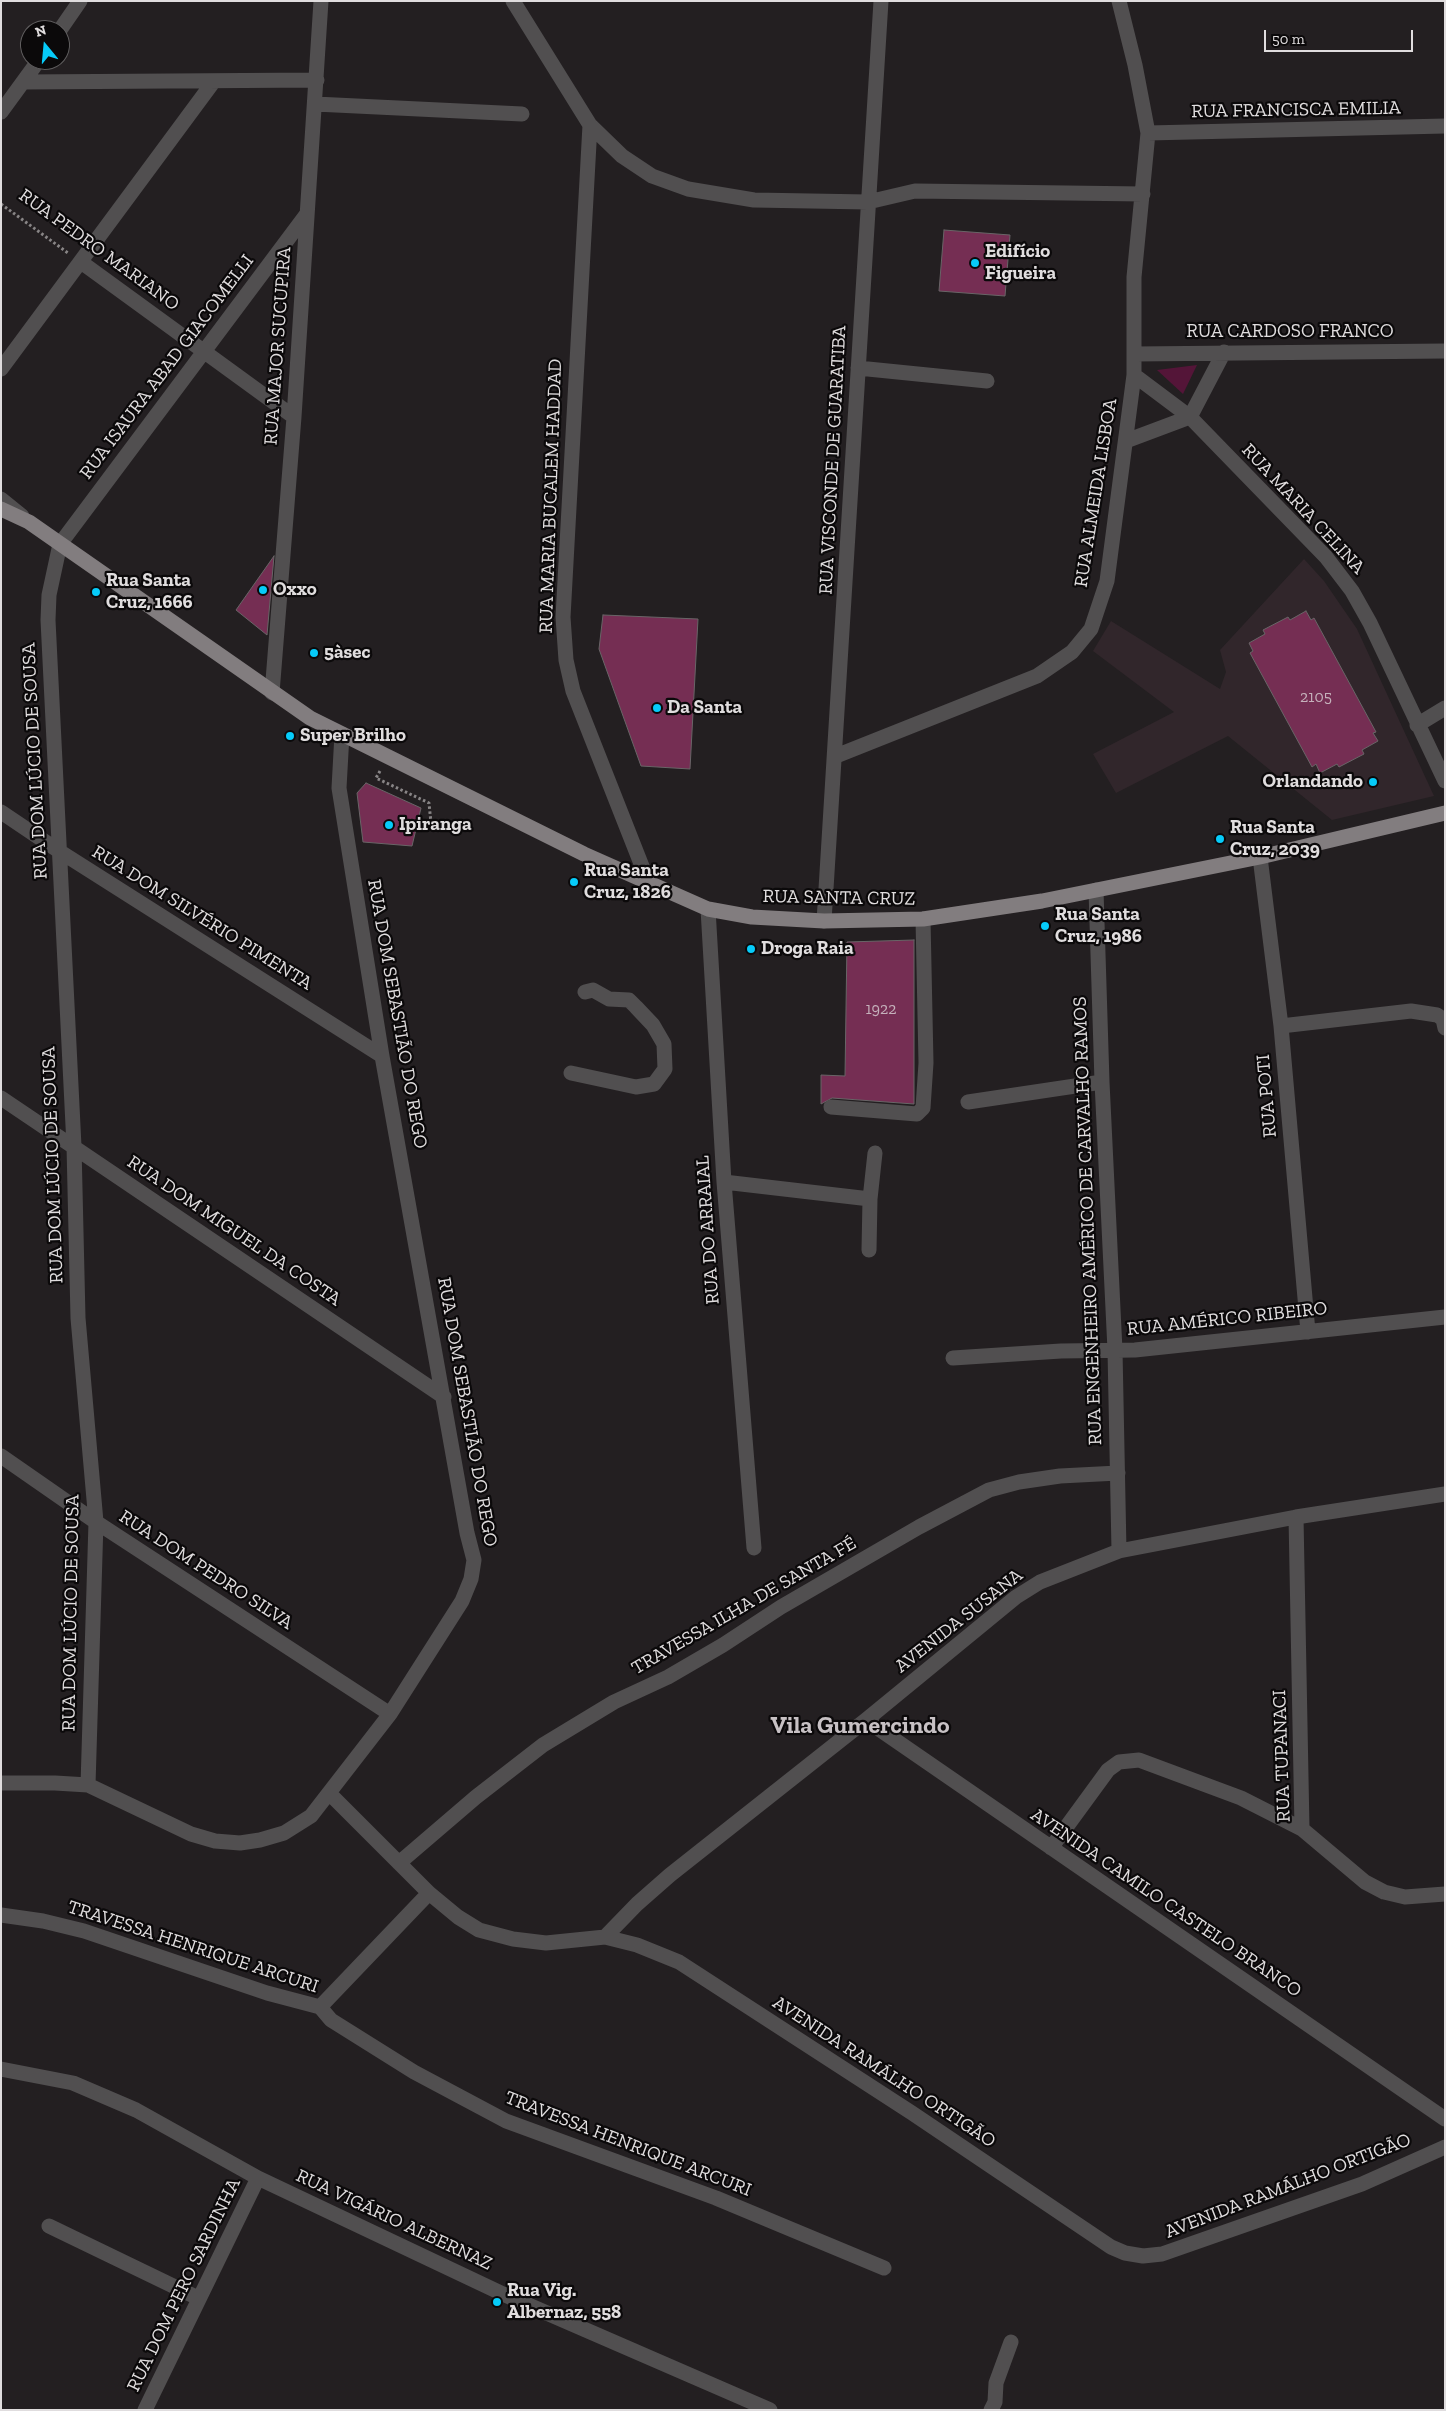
<!DOCTYPE html>
<html>
<head>
<meta charset="utf-8">
<style>
  body { margin:0 }
  #map { position:relative; width:1446px; height:2411px; overflow:hidden; background:#231f21; font-family:"Zilla Slab",serif }
  canvas { display:block }
  .frame { position:absolute; inset:0; border:2px solid #e0ddde; pointer-events:none }
  .north { position:absolute; left:20px; top:20px; width:50px; height:50px; box-sizing:border-box; background:#0b090a; border:1px solid #605e5f; border-radius:50%; rotate:343deg; font-size:14px; font-weight:700; line-height:20px; text-align:center; color:#e0ddde }
  .north::after { content:''; display:block; margin:auto; width:18px; height:22px; background:#06cbf9; clip-path:polygon(50% 0,100% 100%,50% 72%,0 100%) }
  .scale { position:absolute; left:1264px; top:30px; width:149px; height:22px; box-sizing:border-box; border:2px solid #e0ddde; border-top:0; padding-left:6px; font-size:15px; line-height:18px; white-space:nowrap; color:#e0ddde; -webkit-text-stroke:4px #0b090a; paint-order:stroke }
</style>
</head>
<body>
<div id="map">
<canvas width="1446" height="2411"></canvas>
<div class="frame"></div>
<div class="north">N</div>
<div class="scale">50 m</div>
</div>
<script>
const ctx = document.querySelector('canvas').getContext('2d');
ctx.lineJoin = 'round';
function paint(path, color) {
  ctx.fillStyle = color;
  ctx.fill(path, 'evenodd');
}
function poly(rows) {
  const path = new Path2D();
  for (const r of rows) {
    path.moveTo(r[0], r[1]);
    for (let i = 2; i < r.length; i += 2) path.lineTo(r[i], r[i + 1]);
  }
  return path;
}
function stroke(path, color, width, dash) {
  ctx.strokeStyle = color;
  ctx.lineWidth = width;
  ctx.lineCap = dash ? 'butt' : 'round';
  ctx.setLineDash(dash || []);
  ctx.stroke(path);
}
function write(font, color, halo, rows, align = 'center') {
  ctx.font = font + ' "Zilla Slab",serif';
  ctx.lineWidth = 4.5;
  ctx.setLineDash([]);
  ctx.textBaseline = 'middle';
  ctx.strokeStyle = halo;
  ctx.fillStyle = color;
  for (const [text, x, y, turn = 0] of rows) {
    ctx.save();
    ctx.translate(x, y);
    ctx.rotate((+turn || 0) * Math.PI / 180);
    ctx.textAlign = isNaN(turn) ? turn : align;
    if (halo) ctx.strokeText(text, 0, 0);
    ctx.fillText(text, 0, 0);
    ctx.restore();
  }
}
paint(poly([
  [1304,559,1324,581,1357,629,1434,796,1332,820,1228,736,1116,793,1093,754,1174,712,1093,651,1111,621,1220,689,1226,672,1220,650]
]), '#31262b');
paint(poly([
  [1197,365,1183,394,1157,370]
]), '#541538');
const building = poly([
  [944,230,1010,235,1005,296,939,291,944,230],
  [274,556,267,635,236,610,274,556],
  [1306,611,1311,620,1314,618,1376,732,1373,733,1378,741,1362,750,1364,754,1339,767,1337,764,1320,773,1316,764,1312,767,1250,653,1253,651,1249,643,1265,634,1263,630,1288,617,1290,620,1306,611],
  [603,615,698,619,690,769,641,766,599,649,603,615],
  [366,783,421,808,412,846,363,842,357,793,366,783],
  [914,940,914,1104,832,1098,821,1104,821,1075,845,1076,847,942,914,940]
]);
paint(building, '#752e53');
stroke(building, '#696567', 1);
stroke(poly([
  [1,204,68,253],
  [380,771,376,778,429,803,431,823]
]), '#888586', 3, [2.5, 2.5]);
stroke(poly([
  [513,1,590,125,622,156,652,176,688,189,754,200,868,202,915,191,1143,194],
  [60,30,80,1],
  [23,82,317,80],
  [315,104,522,114],
  [1,112,39,60],
  [590,125,563,617,566,660,573,691,649,884],
  [1148,133,1445,126],
  [81,262,294,417],
  [1135,354,1445,351],
  [858,368,987,381],
  [1,369,214,81],
  [1134,375,1190,417,1326,557,1352,591,1370,623,1445,781],
  [1126,441,1190,417,1224,352],
  [1,499,22,516],
  [272,693,294,417,321,1],
  [1417,725,1445,708],
  [836,756,1037,676,1072,652,1091,629,1107,581,1134,375,1134,277,1148,133,1135,65,1119,1],
  [1,812,59,851,382,1056],
  [1260,857,1281,1026,1308,1332],
  [1096,890,1102,1082,1115,1350,1119,1551],
  [708,909,724,1182,754,1548],
  [824,921,881,1],
  [1281,1026,1411,1011,1437,1015,1443,1019,1445,1028],
  [571,1073,636,1087,654,1084,665,1069,664,1044,653,1025,636,1007,629,1000,609,999,593,990,585,992],
  [1,1098,444,1397],
  [968,1102,1102,1082],
  [831,1107,917,1114,923,1108,926,1063,923,919],
  [724,1182,870,1199],
  [869,1250,870,1199,875,1153],
  [953,1358,1061,1351,1135,1350,1445,1317],
  [1,1456,96,1522,390,1714],
  [1296,1517,1302,1829,1365,1882,1384,1892,1405,1897,1445,1894],
  [866,1720,1445,2119],
  [1,1783,55,1783,88,1785,191,1834,215,1841,240,1843,260,1840,284,1833,311,1816,390,1714,462,1601,471,1579,474,1560,467,1533,382,1056,339,788,342,734],
  [88,1785,96,1522,78,1318,74,1146,48,620,49,595,60,544,306,215],
  [330,1794,429,1893,458,1917,479,1930,513,1939,546,1943,605,1937,637,1945,679,1962,912,2113,1111,2247,1125,2253,1143,2256,1162,2254,1362,2184,1445,2147],
  [1051,1848,1108,1770,1119,1762,1139,1760,1241,1798,1302,1829],
  [399,1863,476,1797,543,1745,614,1702,668,1677,723,1645,781,1607,919,1527,989,1490,1019,1482,1060,1476,1118,1473],
  [1,1915,43,1921,84,1931,267,1993,320,2007,331,2020,414,2072,506,2121,716,2198,884,2268],
  [605,1937,637,1904,670,1875,866,1720,1016,1597,1040,1582,1119,1551,1296,1517,1445,1494],
  [320,2007,429,1893],
  [1,2069,73,2083,136,2110,258,2178,503,2294,770,2410],
  [49,2226,198,2298],
  [145,2410,258,2178],
  [991,2410,995,2402,996,2383,1011,2342]
]), '#514f50', 15);
stroke(poly([
  [1,509,29,522,310,718,584,854,708,909,752,917,824,921,923,919,1042,901,1260,857,1445,813]
]), '#827d7f', 15);
for (const [x, y, r, color] of [
  [975,263,5,"#06cbf9"],
  [263,590,5,"#06cbf9"],
  [96,592,5,"#06cbf9"],
  [314,653,5,"#06cbf9"],
  [657,708,5,"#06cbf9"],
  [290,736,5,"#06cbf9"],
  [1373,782,5,"#06cbf9"],
  [389,825,5,"#06cbf9"],
  [1220,839,5,"#06cbf9"],
  [574,882,5,"#06cbf9"],
  [1045,926,5,"#06cbf9"],
  [751,949,5,"#06cbf9"],
  [497,2302,5,"#06cbf9"]
]) {
  const dot = new Path2D();
  dot.arc(x, y, r, 0, 2 * Math.PI);
  ctx.fillStyle = color;
  ctx.fill(dot);
  stroke(dot, '#0b090a', 2);
}
write('16px', '#c5b1bb', null, [
  ["2105",1316,697],
  ["1922",881,1009]
]);
write('19px', '#e0ddde', '#0b090a', [
  ["RUA FRANCISCA EMILIA",1296,110,-1],
  ["RUA PEDRO MARIANO",99,250,36],
  ["RUA CARDOSO FRANCO",1290,332],
  ["RUA MAJOR SUCUPIRA",278,346,-86],
  ["RUA ISAURA ABAD GIACOMELLI",167,367,-53],
  ["RUA VISCONDE DE GUARATIBA",833,460,-87],
  ["RUA ALMEIDA LISBOA",1096,493,-81],
  ["RUA MARIA BUCALEM HADDAD",551,496,-88],
  ["RUA MARIA CELINA",1303,509,47],
  ["RUA DOM LÚCIO DE SOUSA",35,761,-93],
  ["RUA SANTA CRUZ",839,898,1],
  ["RUA DOM SILVÉRIO PIMENTA",202,918,32],
  ["RUA DOM SEBASTIÃO DO REGO",397,1014,80],
  ["RUA POTI",1267,1096,-95],
  ["RUA DOM LÚCIO DE SOUSA",53,1165,-92],
  ["RUA ENGENHEIRO AMÉRICO DE CARVALHO RAMOS",1088,1221,-92],
  ["RUA DO ARRAIAL",708,1230,-94],
  ["RUA DOM MIGUEL DA COSTA",234,1231,34],
  ["RUA AMÉRICO RIBEIRO",1227,1319,-6],
  ["RUA DOM SEBASTIÃO DO REGO",467,1412,80],
  ["RUA DOM PEDRO SILVA",206,1570,33],
  ["TRAVESSA ILHA DE SANTA FÉ",744,1606,-30],
  ["RUA DOM LÚCIO DE SOUSA",71,1613,-89],
  ["AVENIDA SUSANA",959,1621,-38],
  ["RUA TUPANACI",1282,1756,-92],
  ["AVENIDA CAMILO CASTELO BRANCO",1166,1903,34],
  ["TRAVESSA HENRIQUE ARCURI",193,1947,18],
  ["AVENIDA RAMÁLHO ORTIGÃO",884,2072,33],
  ["TRAVESSA HENRIQUE ARCURI",628,2144,21],
  ["AVENIDA RAMÁLHO ORTIGÃO",1288,2186,-21],
  ["RUA VIGÁRIO ALBERNAZ",394,2220,25],
  ["RUA DOM PERO SARDINHA",184,2285,-64]
]);
write('bold 19px', '#e0ddde', '#0b090a', [
  ["Edifício",985,252],
  ["Figueira",985,274],
  ["Rua Santa",106,581],
  ["Cruz, 1666",106,603],
  ["Oxxo",273,590],
  ["5àsec",324,653],
  ["Da Santa",667,708],
  ["Super Brilho",300,736],
  ["Orlandando",1363,782,"right"],
  ["Ipiranga",399,825],
  ["Rua Santa",1230,828],
  ["Cruz, 2039",1230,850],
  ["Rua Santa",584,871],
  ["Cruz, 1826",584,893],
  ["Rua Santa",1055,915],
  ["Cruz, 1986",1055,937],
  ["Droga Raia",761,949],
  ["Rua Vig.",507,2291],
  ["Albernaz, 558",507,2313]
], 'left');
write('bold 24px', '#c7c1c4', '#0b090a', [
  ["Vila Gumercindo",860,1726]
]);
</script>
</body>
</html>
